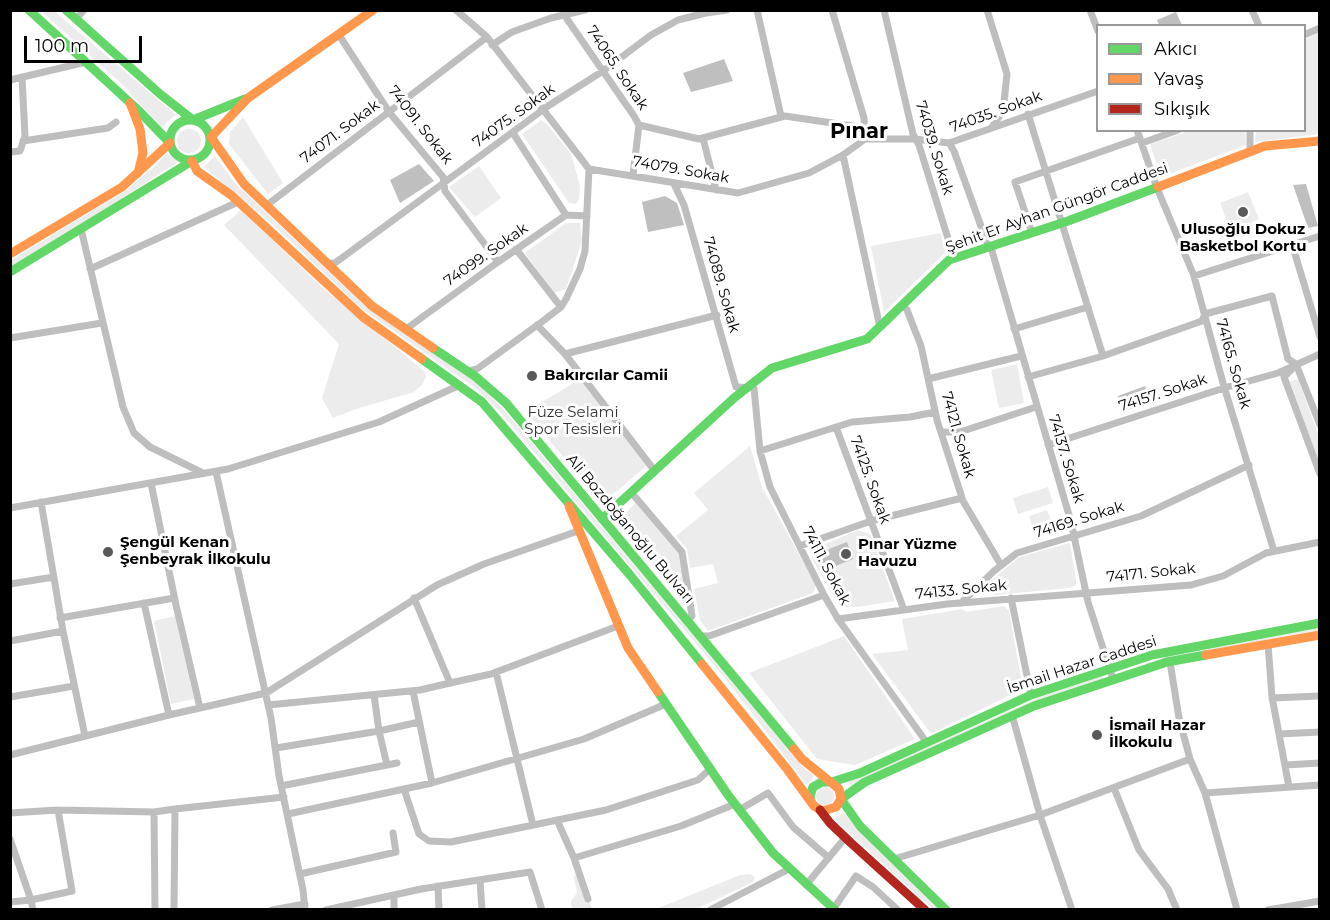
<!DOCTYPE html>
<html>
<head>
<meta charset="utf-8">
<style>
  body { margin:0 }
  #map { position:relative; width:1330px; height:920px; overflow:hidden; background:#fff; font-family:Montserrat,sans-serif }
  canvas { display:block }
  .frame { position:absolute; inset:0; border:12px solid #000; pointer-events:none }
  .legend { position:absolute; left:1096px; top:24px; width:210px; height:108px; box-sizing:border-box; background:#fff; border:2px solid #999; margin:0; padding:8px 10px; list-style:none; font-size:18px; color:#000 }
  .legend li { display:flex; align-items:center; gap:12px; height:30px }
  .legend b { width:30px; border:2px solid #999 }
  .scale { position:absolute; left:24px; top:36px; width:118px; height:27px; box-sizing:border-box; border:3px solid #000; border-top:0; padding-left:8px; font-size:18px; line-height:21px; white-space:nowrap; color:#000; -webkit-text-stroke:4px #fff; paint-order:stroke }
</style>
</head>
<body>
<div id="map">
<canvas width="1330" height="920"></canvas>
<div class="frame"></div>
<ul class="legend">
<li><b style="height:8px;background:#63d668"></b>Akıcı</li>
<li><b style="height:8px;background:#ff974d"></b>Yavaş</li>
<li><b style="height:8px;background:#b3261e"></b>Sıkışık</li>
</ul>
<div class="scale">100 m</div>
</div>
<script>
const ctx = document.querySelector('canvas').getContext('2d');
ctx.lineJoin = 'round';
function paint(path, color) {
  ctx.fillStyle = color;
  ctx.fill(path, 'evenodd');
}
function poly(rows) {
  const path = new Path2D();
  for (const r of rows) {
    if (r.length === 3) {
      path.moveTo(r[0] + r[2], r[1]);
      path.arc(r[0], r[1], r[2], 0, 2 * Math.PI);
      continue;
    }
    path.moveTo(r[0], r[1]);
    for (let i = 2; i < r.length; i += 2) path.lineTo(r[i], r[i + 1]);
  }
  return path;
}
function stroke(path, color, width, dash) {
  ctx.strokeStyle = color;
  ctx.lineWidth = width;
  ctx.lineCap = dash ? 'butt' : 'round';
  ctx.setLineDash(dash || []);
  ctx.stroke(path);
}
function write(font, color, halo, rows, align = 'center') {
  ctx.font = font + ' Montserrat,sans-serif';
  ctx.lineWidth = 6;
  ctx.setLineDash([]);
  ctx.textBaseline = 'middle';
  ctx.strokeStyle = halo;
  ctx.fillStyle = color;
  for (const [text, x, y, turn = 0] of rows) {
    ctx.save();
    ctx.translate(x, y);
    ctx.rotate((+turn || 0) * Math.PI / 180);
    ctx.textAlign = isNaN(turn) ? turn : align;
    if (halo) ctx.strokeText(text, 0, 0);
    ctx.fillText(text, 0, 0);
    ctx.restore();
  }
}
paint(poly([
  [41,11,54,11,176,115,168,121,162,128,124,86],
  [1319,32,1319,134,1255,142,1256,131,1304,130,1305,40],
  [243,117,283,183,268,194,229,144,230,132],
  [541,120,547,124,571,154,580,186,579,199,576,204,569,203,522,134],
  [189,141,12],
  [1189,131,1245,131,1246,145,1161,177,1150,144],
  [167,153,178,162,96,215,11,266,10,261,128,189,154,167],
  [215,156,234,182,364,305,481,386,506,412,801,765,814,776,807,785,724,677,503,415,478,390,361,308,270,222,204,167],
  [479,166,501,198,475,217,449,187],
  [1248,192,1259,219,1252,222,1252,224,1230,229,1220,203],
  [241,210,322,287,425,372,426,377,422,385,414,392,356,409,333,418,322,398,339,344,224,225],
  [566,223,580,223,582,241,566,289,554,293,525,253],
  [941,233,945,253,884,312,871,246],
  [1017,364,1024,403,999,408,991,370],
  [580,379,646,466,602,504,526,412],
  [1298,379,1319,437,1319,462,1290,382],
  [750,446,762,487,816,585,813,593,708,631,700,620,694,589,718,583,713,564,690,568,687,549,676,536,708,510,694,493],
  [1048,487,1053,503,1018,514,1013,498],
  [636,502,681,554,685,588,676,592,617,523],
  [1047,510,1051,520,1032,526,1029,516],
  [858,530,870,534,895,601,858,607,844,607,834,597,812,559,814,549],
  [1070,543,1076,580,1076,585,1070,588,995,595,989,592,985,586,1019,557],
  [1004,606,1009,611,1023,689,932,733,929,731,872,654,908,650,902,619,962,609,966,612],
  [175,616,194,699,171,704,154,621],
  [1319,628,1319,630,1167,658,1124,670,1166,657],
  [844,636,915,739,855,765,817,759,749,673],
  [1103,676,1104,678,1019,708,863,778,851,786,847,781,863,776,1038,698],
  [825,796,9],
  [844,812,857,829,939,909,933,909,850,834,835,819],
  [579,870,592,909,573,909,571,904,571,901,577,893,574,877],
  [750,874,755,877,753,882,696,909,656,909,740,875]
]), '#ececec');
paint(poly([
  [1176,12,1182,25,1159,25,1157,20],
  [724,59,733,81,691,92,683,73],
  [419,164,434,181,400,203,390,180],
  [1306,184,1318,226,1308,228,1293,185],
  [665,196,677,203,684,225,648,232,642,202],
  [1145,386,1151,403,1122,411,1118,396],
  [847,542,853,559,826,570,819,553]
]), '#bfbfbf');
stroke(poly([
  [456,10,487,37,589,169,585,251,580,269,566,299,561,307,543,321,477,369,469,371],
  [565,10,567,19,634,116,639,125],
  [757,10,781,116],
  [832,10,864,118,865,139],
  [884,10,913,134,919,145,954,258],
  [987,10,1007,74,1003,111,992,127],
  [1090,10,1098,31],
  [1252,10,1259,26],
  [76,19,84,10],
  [339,35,389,112,443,177,445,191,498,262],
  [1304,35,1320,28],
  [492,45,512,32,551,18,585,10],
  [10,80,86,62],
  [1028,114,1103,356],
  [639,125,699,139,785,116,866,128],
  [1137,130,1157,188,1194,276,1223,383,1274,551],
  [1250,130,1250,152],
  [513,133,566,215],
  [703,138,716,190],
  [865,139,915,139,949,143,1098,91],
  [23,141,108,128,116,122],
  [949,143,954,151,987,243,992,251,1071,522,1088,602,1113,679],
  [1142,143,1178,130],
  [10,152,20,151,25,136,22,77],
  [843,155,879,323,882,326],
  [589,169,738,193,809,173,843,155,865,139],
  [633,175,639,125],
  [674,184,684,205,736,387,754,388,760,451,770,487,824,595,838,619,927,743],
  [267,205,487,37],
  [81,229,123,407,134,433,150,447,203,473],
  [1032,233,1015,182,1140,138],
  [1292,244,1320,337],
  [516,249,561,307],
  [327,263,335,263,548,106,603,71,651,35,678,20,706,13,727,10],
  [90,269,238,202],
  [1194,276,1320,236],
  [904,306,907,310,921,346,937,420,963,501,1001,565],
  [537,325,565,354,654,470],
  [406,329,498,262,566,215,587,216],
  [1014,329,1088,307],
  [10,338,102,323],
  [565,354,717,315],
  [1296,364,1320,425],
  [1292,369,1284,377,1320,474],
  [1028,377,1103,356,1202,321,1205,314,1272,296,1288,359,1296,364],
  [928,379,1021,356],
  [836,427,904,610],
  [941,432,960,432,1036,407],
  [1048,445,1224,388,1278,373,1320,354],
  [760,451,852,422,910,417,935,412],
  [216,472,271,718,279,776,303,890,305,910],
  [151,483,176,605,200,708],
  [631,492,682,552,692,616,687,621],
  [10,508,228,469,379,422,460,385],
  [800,546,871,521,962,498],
  [10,584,54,577],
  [414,598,450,683],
  [1011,598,1031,695],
  [144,603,169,715],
  [961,603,994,571,1017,553,1141,516,1249,465],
  [60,618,174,598],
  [838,619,947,604,1191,585,1223,576,1266,553,1320,542],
  [63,631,85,736],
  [699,636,709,636,824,595],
  [10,641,63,631,41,502],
  [1268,644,1272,697,1289,787],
  [1170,662,1179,718,1190,759,1205,793,1237,910],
  [496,672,533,825],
  [413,691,432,783],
  [374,695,379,731,387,765],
  [10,697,74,686],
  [1272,698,1320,696],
  [268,705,420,690,450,683,491,674,618,626],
  [1012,715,1040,815,1072,910],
  [1279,734,1320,732],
  [276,748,379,731,419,722],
  [10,755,169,715,266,693,437,585,484,564,578,531],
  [1285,765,1320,763],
  [281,786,397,763],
  [1114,788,1139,850,1168,889,1177,910],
  [404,789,419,834,429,841,451,842,606,810,698,780,710,769],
  [1205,793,1320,785],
  [739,810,768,793,793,827,829,858],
  [154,812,155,910],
  [10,813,58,810,154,812,175,809],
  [288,814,432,783,584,739,666,704],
  [557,820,574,858,588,899],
  [10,839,31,900,72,891,58,810],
  [574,858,681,826,735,804],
  [894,859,1040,815,1190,759],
  [300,874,396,852,393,833],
  [480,880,482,910],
  [806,885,845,838],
  [438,886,439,910],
  [394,895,394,910],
  [10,902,31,900,33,910],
  [834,908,856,876,873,887,898,910],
  [174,910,175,809,284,797],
  [272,910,305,904],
  [326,910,421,889,530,872,542,910],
  [710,910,789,869],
  [1268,910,1320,901]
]), '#bebebe', 7);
stroke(poly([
  [29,10,138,110,170,143],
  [66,10,160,94,193,120],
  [190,140,20],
  [193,120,245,99],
  [10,272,192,161],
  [433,348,476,377,506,403,794,749],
  [422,359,482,402,630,575,702,664],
  [602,519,734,398,772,368,867,339,949,260,1068,221,1158,187],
  [658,692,728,795,773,853,835,910],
  [832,782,860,773,1031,695,1152,655,1320,623],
  [841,799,865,782,1034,706,1167,662,1206,655],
  [841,799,860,826,946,910],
  [811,801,810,796,813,787,822,782,832,782]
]), '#63d668', 9);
stroke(poly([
  [130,103,140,129,143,153,138,173],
  [211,137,248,98,373,10],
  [211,137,244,184,372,306,433,348],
  [192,161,197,171,231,195,363,317,422,359],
  [1158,187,1265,146,1320,141],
  [10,254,122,187,170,143],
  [569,506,628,648,658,692],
  [1206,655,1320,635],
  [702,664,787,769,814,806,822,811,836,807,841,799,839,789,802,759,794,749]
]), '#ff974d', 9);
stroke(poly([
  [820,810,830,823,851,843,925,910]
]), '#b3261e', 9);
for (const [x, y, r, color] of [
  [1243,212,6,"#595959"],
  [532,376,6,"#595959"],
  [108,552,6,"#595959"],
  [846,554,6,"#595959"],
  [1097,735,6,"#595959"]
]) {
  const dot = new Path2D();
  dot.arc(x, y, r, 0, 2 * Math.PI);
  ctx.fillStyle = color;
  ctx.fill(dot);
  stroke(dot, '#fff', 2);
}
write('15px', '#000', '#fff', [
  ["74065. Sokak",617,68,56],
  ["74035. Sokak",996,112,-20],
  ["74075. Sokak",514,116,-36],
  ["74091. Sokak",420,125,52],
  ["74071. Sokak",340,132,-37],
  ["74039. Sokak",934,148,73],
  ["74079. Sokak",681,170,10],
  ["Şehit Er Ayhan Güngör Caddesi",1057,208,-20],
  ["74099. Sokak",486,255,-35],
  ["74089. Sokak",721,285,74],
  ["74165. Sokak",1233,364,74],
  ["74157. Sokak",1163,393,-18],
  ["74121. Sokak",958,435,74],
  ["74137. Sokak",1066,459,73],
  ["74125. Sokak",870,480,70],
  ["74169. Sokak",1079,520,-17],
  ["Ali Bozdoğanoğlu Bulvarı",630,529,50],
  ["74111. Sokak",826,566,62],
  ["74171. Sokak",1151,573,-6],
  ["74133. Sokak",961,590,-6],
  ["İsmail Hazar Caddesi",1082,665,-18]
]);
write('bold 15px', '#000', '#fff', [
  ["Ulusoğlu Dokuz",1243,230,"center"],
  ["Basketbol Kortu",1243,247,"center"],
  ["Bakırcılar Camii",544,376],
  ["Şengül Kenan",120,543],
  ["Şenbeyrak İlkokulu",120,560],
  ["Pınar Yüzme",858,545],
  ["Havuzu",858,562],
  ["İsmail Hazar",1109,726],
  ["İlkokulu",1109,743]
], 'left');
write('15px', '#333', '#fff', [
  ["Füze Selami",573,413],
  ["Spor Tesisleri",573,430]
]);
write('bold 21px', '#000', '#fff', [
  ["Pınar",859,132]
]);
</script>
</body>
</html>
